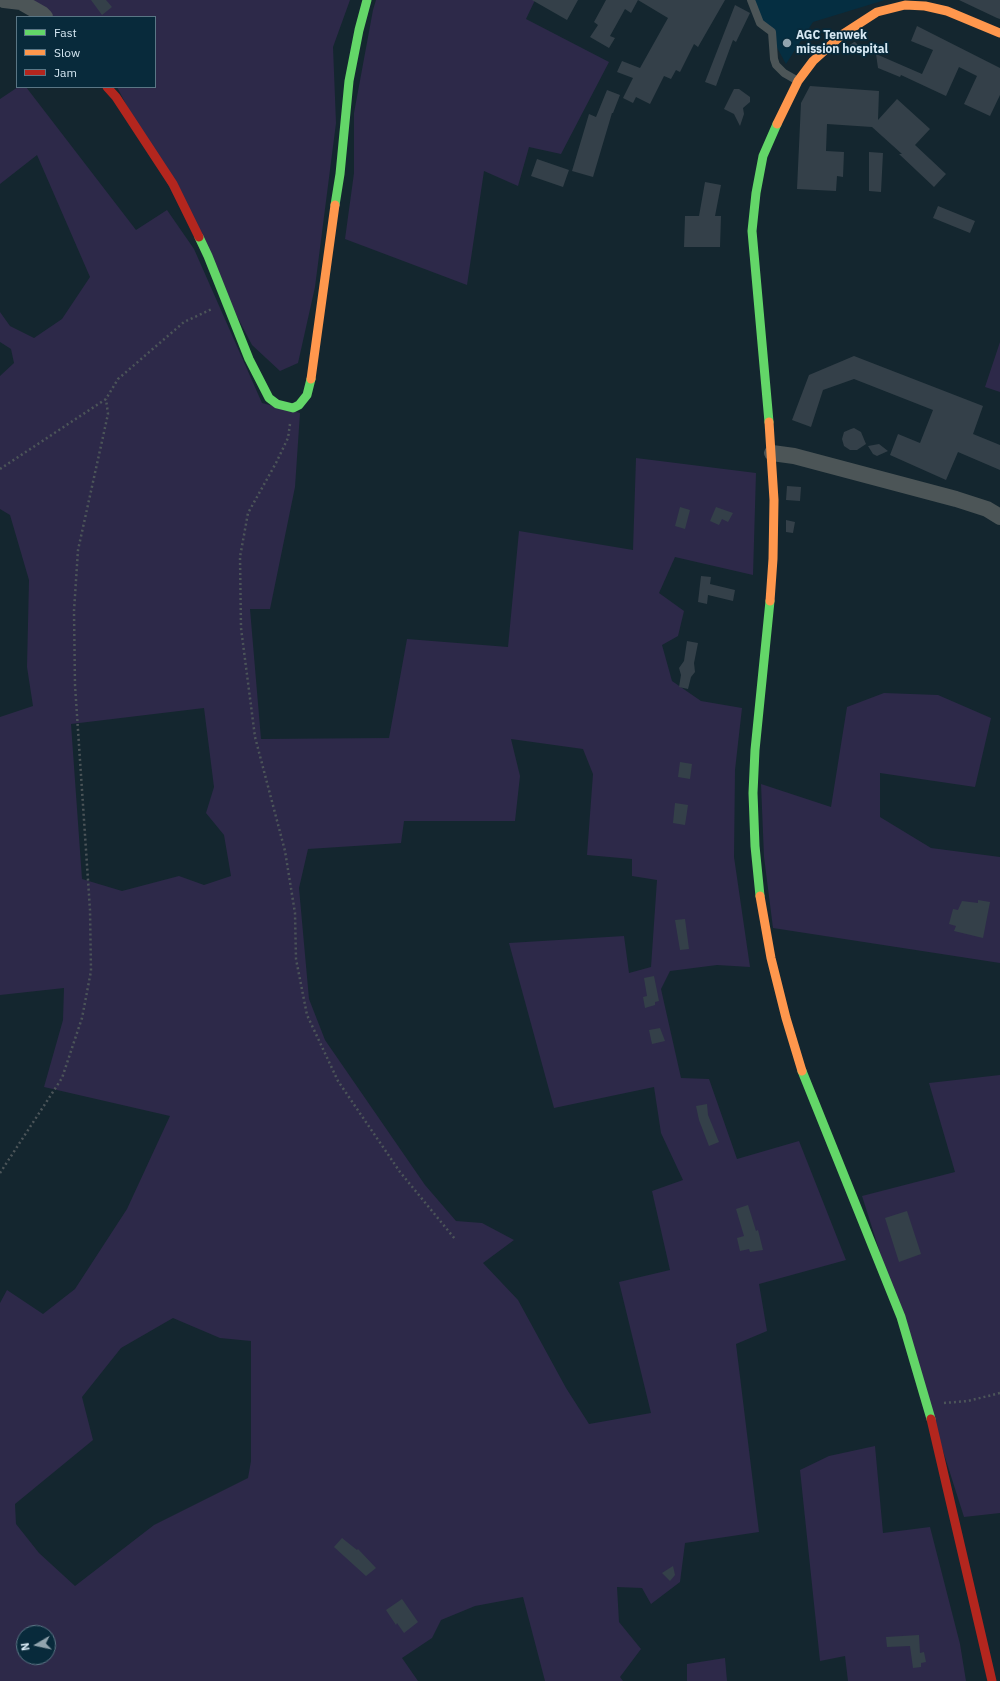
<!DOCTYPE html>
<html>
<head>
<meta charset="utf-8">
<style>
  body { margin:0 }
  #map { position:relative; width:1000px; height:1681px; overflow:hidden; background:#14262f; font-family:"IBM Plex Sans",sans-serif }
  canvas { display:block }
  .legend { position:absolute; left:16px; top:16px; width:140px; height:72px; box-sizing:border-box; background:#082a3b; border:1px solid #5a7685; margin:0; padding:5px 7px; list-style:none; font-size:12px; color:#d6e8f3 }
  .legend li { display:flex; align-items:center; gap:8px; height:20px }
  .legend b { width:20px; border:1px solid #5a7685 }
  .north { position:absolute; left:16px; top:1625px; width:40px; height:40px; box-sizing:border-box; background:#082a3b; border:1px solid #5a7685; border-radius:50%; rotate:261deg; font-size:11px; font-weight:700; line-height:16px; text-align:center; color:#d6e8f3 }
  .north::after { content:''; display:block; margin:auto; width:14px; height:18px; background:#92a4ae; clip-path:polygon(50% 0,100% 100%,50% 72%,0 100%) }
</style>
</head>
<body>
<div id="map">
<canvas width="1000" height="1681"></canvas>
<ul class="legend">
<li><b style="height:5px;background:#63d668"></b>Fast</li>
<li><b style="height:5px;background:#ff974d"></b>Slow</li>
<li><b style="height:5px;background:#b3261e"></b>Jam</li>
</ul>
<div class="north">N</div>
</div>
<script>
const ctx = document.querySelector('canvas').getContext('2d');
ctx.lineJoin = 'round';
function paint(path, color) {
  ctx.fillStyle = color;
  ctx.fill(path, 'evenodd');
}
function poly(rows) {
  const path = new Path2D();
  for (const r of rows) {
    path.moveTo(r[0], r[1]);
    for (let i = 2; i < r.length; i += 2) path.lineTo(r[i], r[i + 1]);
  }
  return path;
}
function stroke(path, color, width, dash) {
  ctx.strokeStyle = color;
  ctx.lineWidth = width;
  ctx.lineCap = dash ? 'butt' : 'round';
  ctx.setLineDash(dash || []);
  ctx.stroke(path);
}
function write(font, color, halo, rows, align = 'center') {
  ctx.font = font + ' "IBM Plex Sans",sans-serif';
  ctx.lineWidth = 3.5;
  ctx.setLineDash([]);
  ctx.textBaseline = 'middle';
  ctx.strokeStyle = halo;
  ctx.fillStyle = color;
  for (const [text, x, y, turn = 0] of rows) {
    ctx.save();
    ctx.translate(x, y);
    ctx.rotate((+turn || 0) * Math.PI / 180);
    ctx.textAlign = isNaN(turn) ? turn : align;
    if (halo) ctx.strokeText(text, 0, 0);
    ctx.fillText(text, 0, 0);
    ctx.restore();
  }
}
paint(poly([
  [751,0,885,0,813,22,786,64]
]), '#052e41');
paint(poly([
  [33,0,350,0,333,47,336,123,315,287,298,363,280,371,252,345,117,87,155,87,155,17,52,17],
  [376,0,535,0,526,19,609,62,561,154,529,147,518,186,484,171,467,285,345,239,354,173,354,113,373,10],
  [18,87,26,87,136,230,167,210,194,249,262,403,300,413,295,487,270,609,250,609,261,739,389,738,407,639,508,647,519,531,633,550,636,458,756,473,753,575,675,557,659,593,684,611,678,636,662,645,672,681,701,701,742,708,735,770,734,857,750,967,717,965,670,971,661,989,681,1078,709,1079,737,1159,799,1141,846,1260,759,1284,767,1331,736,1344,759,1532,685,1543,680,1582,651,1604,642,1588,617,1587,619,1622,641,1649,620,1677,623,1681,545,1681,523,1597,475,1606,441,1620,432,1638,402,1658,418,1681,0,1681,0,1303,7,1290,43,1314,75,1289,127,1209,170,1116,44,1087,63,1020,64,988,0,995,0,717,33,706,27,667,29,580,10,515,0,509,0,376,14,363,11,349,0,342,0,312,10,326,34,338,62,319,90,277,37,155,0,184,0,99],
  [204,708,214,787,206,813,224,835,231,876,204,885,179,876,122,891,82,879,71,724],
  [511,739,583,749,593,774,587,855,632,859,632,876,657,880,651,967,629,973,624,936,509,943,554,1108,654,1087,661,1133,683,1180,652,1191,670,1270,619,1282,651,1413,589,1424,566,1388,518,1300,483,1263,514,1240,482,1223,456,1221,425,1185,325,1040,309,999,299,888,308,849,401,843,404,821,515,821,520,776],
  [173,1318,220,1338,251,1341,251,1461,248,1478,154,1525,75,1586,39,1553,16,1524,15,1504,93,1440,82,1397,121,1348],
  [24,1633,48,1633,48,1657,24,1657],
  [1000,342,1000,392,985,387],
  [884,693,938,695,991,718,975,787,880,773,880,817,931,848,1000,857,1000,963,773,928,764,857,761,784,831,807,847,707],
  [1000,1075,1000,1513,964,1517,862,1196,955,1172,929,1083],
  [875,1446,883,1533,930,1527,960,1644,966,1681,848,1681,845,1656,820,1661,800,1470,829,1456],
  [725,1658,727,1681,687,1681,687,1664]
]), '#2d2949');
paint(poly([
  [91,0,106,0,112,7,102,15],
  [532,0,578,0,567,20],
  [606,0,725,0,698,47,694,44,680,72,676,70,671,79,664,76,650,104,636,97,633,103,623,98,633,78,617,72,622,61,640,68,668,18,638,0,631,13,625,9,610,36,615,38,609,48,590,37,598,25,594,22],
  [959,0,1000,0,1000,19,997,18],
  [735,5,750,13,736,42,733,40,716,86,705,82],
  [917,26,1000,68,1000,95,990,116,964,104,977,76,959,67,946,96,901,75,900,77,878,68,876,54,922,74,933,50,911,41],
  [854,42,855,42,864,50,852,52,848,51,847,47],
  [810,86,879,91,878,120,897,99,930,129,915,145,946,174,934,187,899,154,902,154,872,127,827,124,826,151,844,152,843,177,837,176,836,191,797,189,801,103],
  [734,89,739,89,750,97,750,102,743,108,744,114,740,126,734,114,724,109],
  [607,90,620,95,613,113,612,113,593,177,572,171,589,114,596,117],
  [869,152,883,153,881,192,869,191],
  [537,159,569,170,563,187,531,176],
  [705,182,721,185,715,216,721,216,720,247,684,247,685,216,699,216],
  [938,206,975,221,970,233,933,218],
  [854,356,983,406,973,434,1000,445,1000,470,958,452,946,480,890,455,898,434,920,443,933,410,854,379,823,390,811,427,792,420,809,375],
  [854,428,861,432,866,444,857,450,850,450,844,446,842,439,844,432,851,429],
  [879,444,888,451,877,456,873,454,868,446],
  [787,486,801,487,800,501,786,500],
  [680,507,690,510,685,529,675,526],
  [716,507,733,513,728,522,722,519,719,525,710,521],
  [786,520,795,522,793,533,786,532],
  [701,576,711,577,710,584,735,590,733,601,708,595,707,604,698,602],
  [687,641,698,643,694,663,695,672,691,677,688,689,679,687,681,675,679,668,684,661],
  [680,762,692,764,690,779,678,777],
  [675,803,688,805,685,825,673,823],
  [978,900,990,902,983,938,954,931,956,926,949,924,953,909,958,910,962,901,978,903],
  [685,919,689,949,680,950,675,920],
  [654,976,659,1001,655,1002,655,1005,645,1008,643,997,647,996,644,978],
  [660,1028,665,1041,652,1044,649,1030],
  [707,1104,708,1115,719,1142,709,1146,699,1120,696,1106],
  [748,1205,756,1231,758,1230,763,1250,750,1252,749,1249,740,1251,737,1238,744,1236,736,1209],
  [907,1211,921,1254,899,1262,885,1218],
  [342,1538,357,1550,358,1549,376,1568,366,1576,334,1547],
  [673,1566,675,1575,670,1581,662,1573],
  [402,1599,418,1622,404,1633,397,1623,396,1625,386,1610],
  [919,1635,920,1653,924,1652,926,1662,921,1663,921,1667,913,1668,910,1646,887,1647,886,1637]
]), '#344049');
stroke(poly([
  [290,424,288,438,276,463,248,513,240,557,241,628,255,737,285,851,295,913,296,959,307,1015,338,1081,400,1172,455,1239],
  [0,469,106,399,118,379,184,322,212,309],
  [0,1173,62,1078,82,1018,91,971,90,910,75,685,74,611,78,550,108,414,106,399],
  [944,1403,968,1401,1000,1393]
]), '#4c5559', 2.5, [2, 3]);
stroke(poly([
  [751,0,760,23,772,32,774,59,776,65,784,73,798,81]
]), '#4c5557', 8);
stroke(poly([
  [4,0,21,2,42,14,45,17],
  [772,453,794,456,956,499,987,509,1000,517]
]), '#4c5557', 16);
stroke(poly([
  [335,205,340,174,349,81,359,30,367,0],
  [199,237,208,256,249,359,269,398,277,404,293,408,299,405,307,395,311,379],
  [769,422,752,231,756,193,763,156,777,124],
  [760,896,755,846,753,793,755,750,770,601],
  [802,1071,901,1317,931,1419]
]), '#63d668', 9);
stroke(poly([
  [777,124,798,81,813,61,843,34,877,12,905,5,925,6,947,11,1000,33],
  [311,379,335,205],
  [769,422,774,500,773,559,770,601],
  [760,896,771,958,786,1018,802,1071]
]), '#ff974d', 9);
stroke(poly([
  [107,87,116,97,173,184,199,237],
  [931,1419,992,1681]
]), '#b3261e', 9);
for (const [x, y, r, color] of [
  [787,43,5,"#92a4ae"]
]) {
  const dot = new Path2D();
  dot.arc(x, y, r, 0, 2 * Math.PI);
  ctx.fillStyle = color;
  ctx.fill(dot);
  stroke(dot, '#082a3b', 1.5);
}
write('bold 12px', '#d6e8f3', '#082a3b', [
  ["AGC Tenwek",796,36],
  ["mission hospital",796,50]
], 'left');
</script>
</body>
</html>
